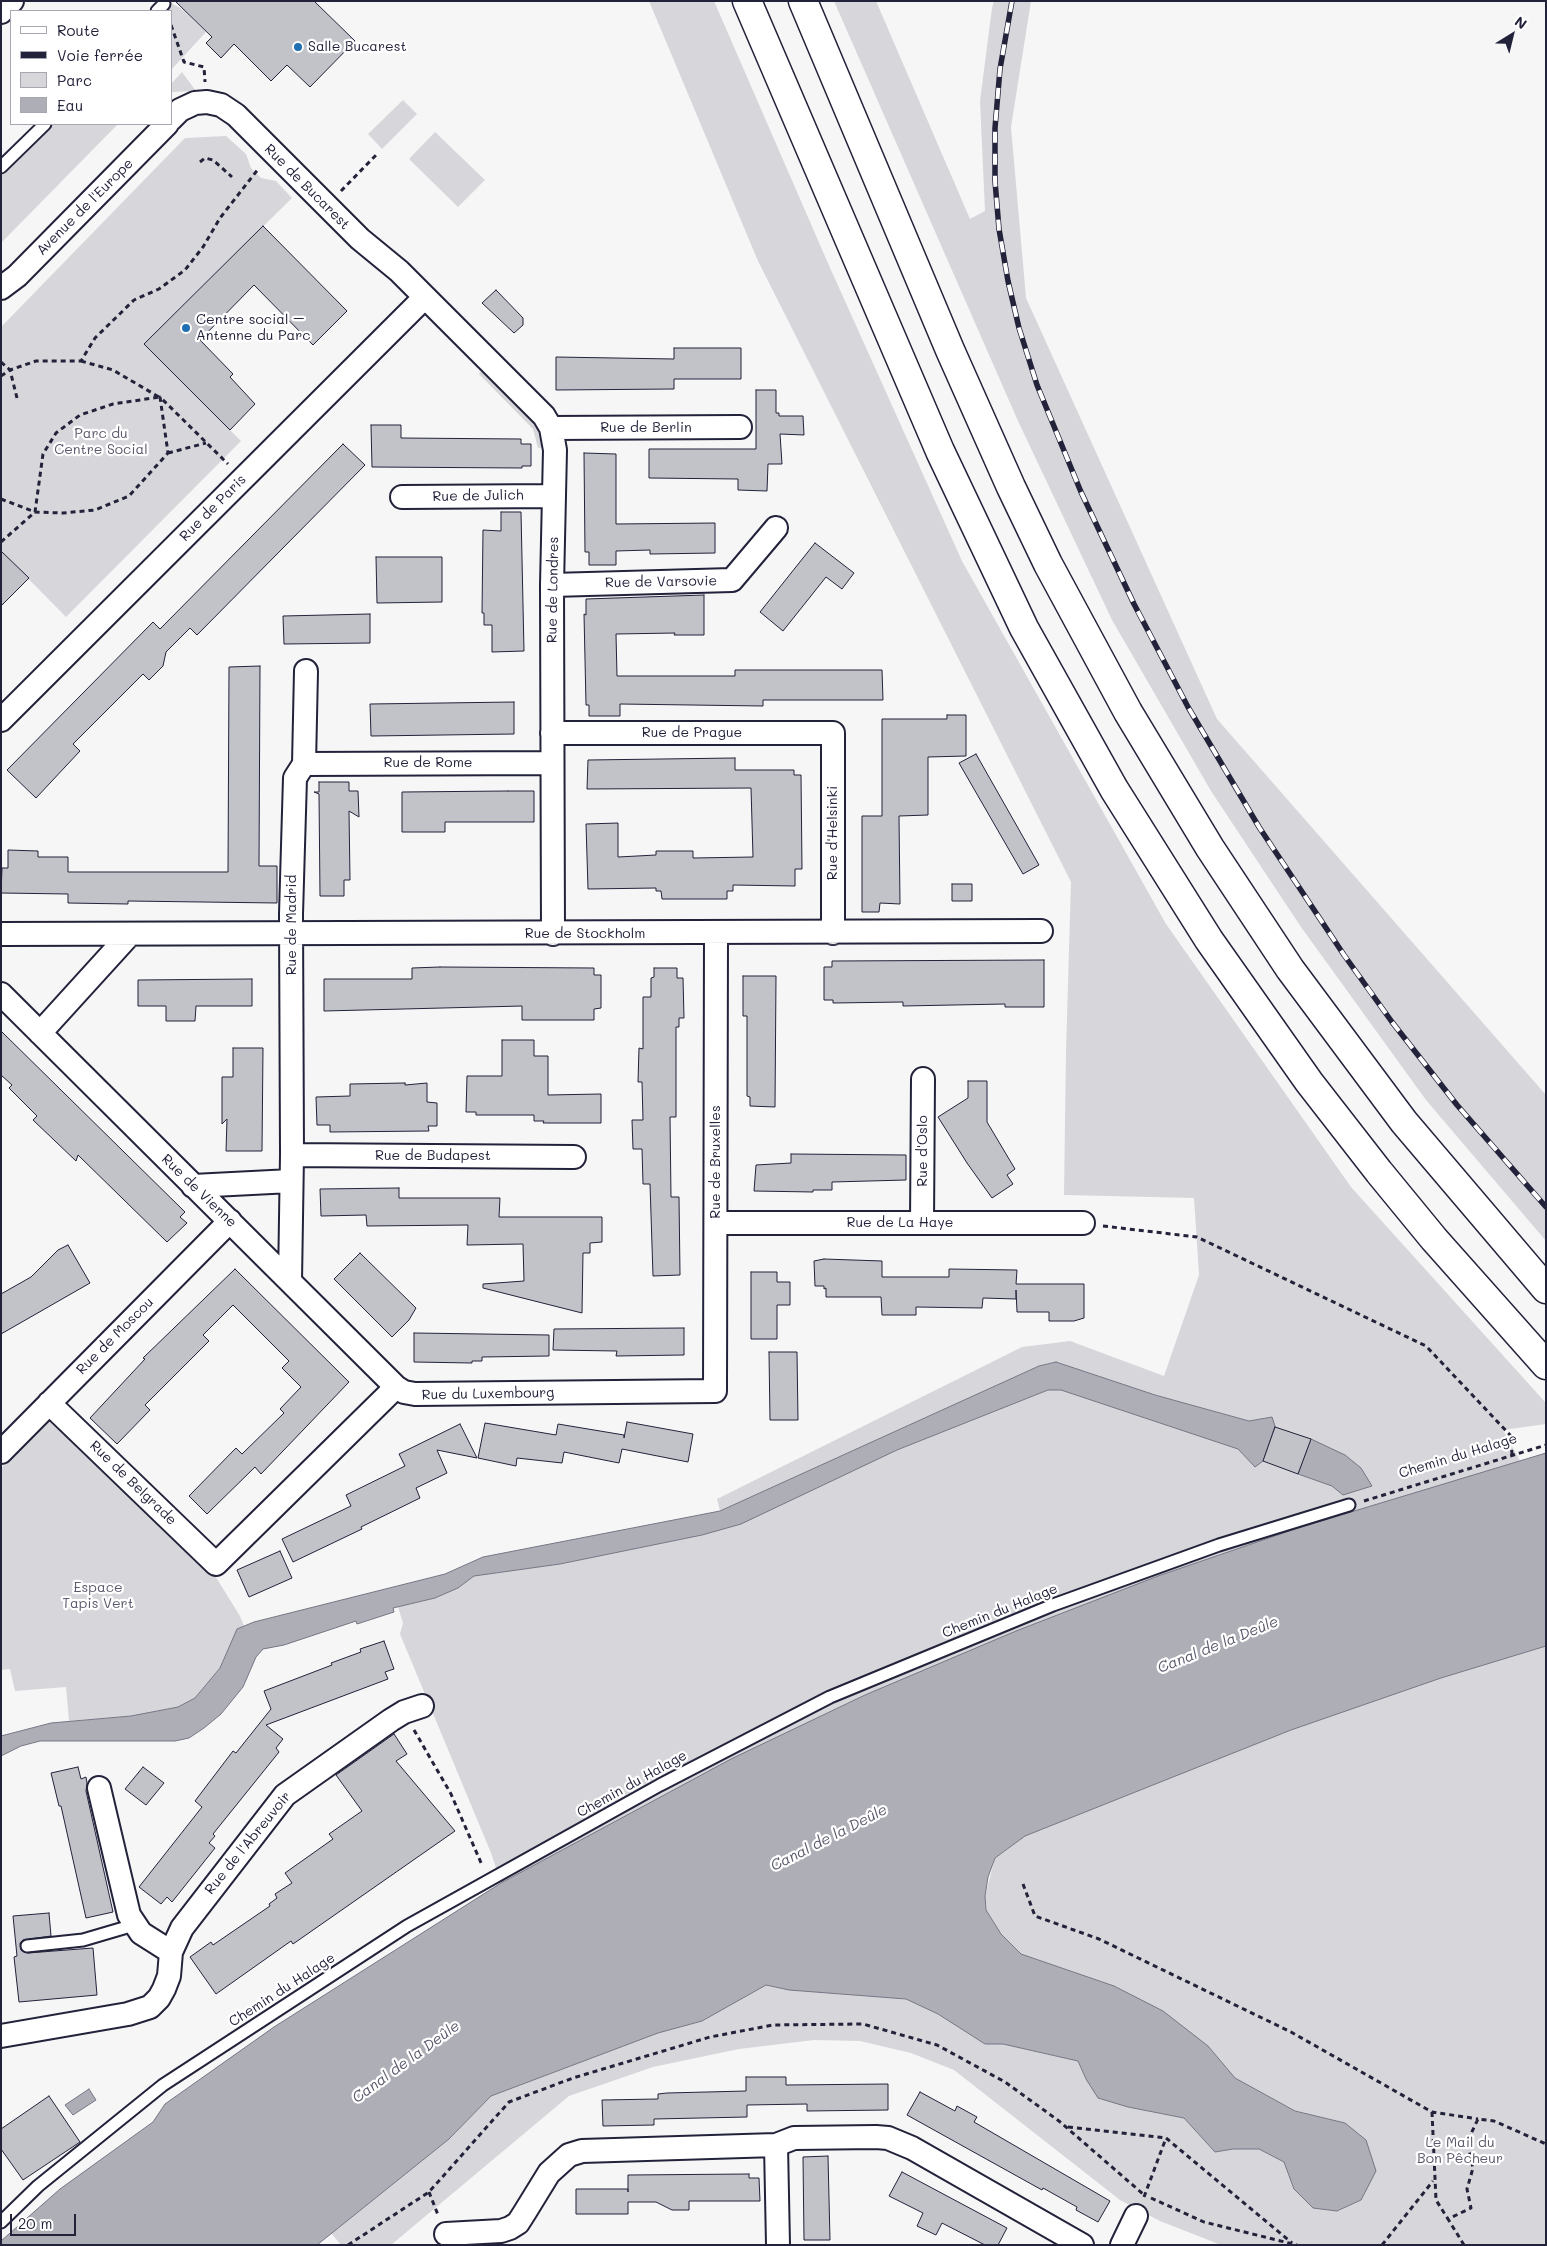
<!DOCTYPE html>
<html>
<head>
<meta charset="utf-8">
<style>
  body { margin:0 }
  #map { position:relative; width:1547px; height:2246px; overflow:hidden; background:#f6f6f7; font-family:Mali,sans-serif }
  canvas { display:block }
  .frame { position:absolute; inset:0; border:2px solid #22223b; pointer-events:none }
  .legend { position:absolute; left:10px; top:10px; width:162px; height:115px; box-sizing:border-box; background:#fff; border:1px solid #a7a7b1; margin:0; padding:6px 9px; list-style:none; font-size:15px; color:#22223b }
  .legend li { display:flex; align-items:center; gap:10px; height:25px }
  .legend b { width:25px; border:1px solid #a7a7b1 }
  .north { position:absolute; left:1487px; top:10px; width:50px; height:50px; -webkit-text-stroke:4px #fff; paint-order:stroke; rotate:36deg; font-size:14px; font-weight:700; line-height:20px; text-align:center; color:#22223b }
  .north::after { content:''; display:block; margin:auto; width:18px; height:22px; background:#22223b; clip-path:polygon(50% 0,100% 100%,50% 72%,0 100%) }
  .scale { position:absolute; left:10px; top:2214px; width:66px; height:22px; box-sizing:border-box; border:2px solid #22223b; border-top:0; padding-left:6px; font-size:15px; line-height:18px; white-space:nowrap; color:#22223b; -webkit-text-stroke:4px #fff; paint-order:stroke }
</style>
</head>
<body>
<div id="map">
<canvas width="1547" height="2246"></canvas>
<div class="frame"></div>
<ul class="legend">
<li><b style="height:6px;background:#fff"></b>Route</li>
<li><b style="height:6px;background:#22223b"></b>Voie ferrée</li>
<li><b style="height:14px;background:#d7d7db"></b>Parc</li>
<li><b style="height:14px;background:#aeaeb7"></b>Eau</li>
</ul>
<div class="north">N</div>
<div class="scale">20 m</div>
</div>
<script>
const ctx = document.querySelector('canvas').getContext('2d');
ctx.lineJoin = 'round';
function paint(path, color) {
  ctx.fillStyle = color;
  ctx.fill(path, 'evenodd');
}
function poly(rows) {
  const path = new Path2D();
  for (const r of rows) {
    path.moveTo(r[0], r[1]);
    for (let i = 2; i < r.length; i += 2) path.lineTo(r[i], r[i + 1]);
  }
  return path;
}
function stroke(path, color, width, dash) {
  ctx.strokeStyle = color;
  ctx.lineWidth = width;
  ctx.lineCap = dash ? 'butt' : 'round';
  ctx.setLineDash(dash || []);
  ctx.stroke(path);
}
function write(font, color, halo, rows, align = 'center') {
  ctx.font = font + ' Mali,sans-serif';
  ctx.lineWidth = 4.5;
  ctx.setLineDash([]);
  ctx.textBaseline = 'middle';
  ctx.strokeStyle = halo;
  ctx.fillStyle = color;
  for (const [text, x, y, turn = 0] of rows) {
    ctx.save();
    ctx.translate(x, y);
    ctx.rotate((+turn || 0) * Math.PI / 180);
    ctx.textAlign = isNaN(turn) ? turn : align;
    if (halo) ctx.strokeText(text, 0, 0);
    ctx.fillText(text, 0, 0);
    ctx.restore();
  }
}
paint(poly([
  [649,1,714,1,827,261,962,561,1166,924,1351,1187,1546,1403,1546,1424,1503,1430,1520,1461,1295,1529,1158,1576,1016,1631,865,1695,731,1759,501,1883,491,1853,400,1634,403,1623,398,1607,435,1598,458,1588,474,1576,560,1564,702,1535,897,1450,1048,1390,1061,1390,1238,1449,1255,1467,1272,1417,1249,1421,1155,1395,1056,1362,1039,1366,720,1511,717,1499,1022,1347,1070,1341,1164,1376,1199,1275,1194,1198,1064,1195,1066,1050,1071,882,758,261],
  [834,1,876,1,970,219,985,211,980,101,992,8,994,1,1031,1,1011,127,1026,298,1217,719,1546,1095,1546,1241,1426,1100,1301,927,1211,791,1112,620,1018,421],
  [171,3,182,9,206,32,171,70,171,11,163,11],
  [182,72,196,91,171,92,171,84],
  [403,100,417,114,382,149,368,134],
  [52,124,118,124,1,243,1,175],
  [435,132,485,180,458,207,409,159],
  [226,136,246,154,251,168,261,178,276,181,292,198,144,344,241,441,66,617,1,551,1,327,185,138],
  [484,368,538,423,545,447,538,448,533,429,479,374],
  [53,1418,212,1571,240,1616,244,1626,237,1630,220,1668,195,1698,178,1707,131,1716,69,1721,66,1687,15,1691,10,1669,1,1670,1,1468],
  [1546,1646,1546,2245,1221,2245,1160,2221,1120,2200,954,2070,911,2053,860,2041,814,2040,739,2049,653,2067,569,2096,391,2245,341,2245,331,2233,449,2139,491,2096,658,2033,702,2021,765,1985,789,1990,906,1999,938,2014,985,2044,1003,2044,1078,2061,1086,2079,1128,2107,1184,2118,1215,2152,1233,2149,1259,2149,1284,2162,1294,2189,1313,2208,1338,2211,1361,2200,1345,2123,1295,2111,1235,2078,1208,2046,1114,1986,1021,1954,1001,1934,986,1910,985,1896,995,1858,1025,1836,1291,1730,1441,1678]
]), '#d7d7db');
const water = poly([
  [1056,1362,1155,1395,1249,1421,1272,1417,1275,1426,1263,1461,1255,1467,1238,1449,1061,1390,1048,1390,897,1450,741,1524,702,1535,560,1564,474,1576,458,1588,435,1598,393,1608,394,1612,357,1624,356,1621,284,1645,263,1649,256,1657,243,1687,221,1714,204,1728,189,1738,175,1741,40,1741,21,1746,1,1756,1,1736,51,1723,131,1716,178,1707,195,1698,220,1668,237,1629,254,1622,445,1574,483,1557,720,1511,1039,1366,1056,1362],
  [1311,1439,1345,1455,1361,1468,1372,1486,1343,1495,1332,1486,1298,1474,1311,1439],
  [1546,1453,1546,1646,1441,1678,1291,1730,1025,1836,995,1858,988,1877,985,1896,986,1910,1001,1934,1021,1954,1114,1986,1163,2011,1208,2046,1235,2078,1295,2111,1345,2123,1366,2140,1376,2171,1361,2200,1337,2211,1313,2208,1294,2189,1284,2162,1259,2149,1233,2149,1215,2152,1184,2118,1128,2107,1098,2098,1086,2079,1078,2061,1003,2044,985,2044,938,2014,906,1999,789,1990,766,1985,702,2021,658,2033,491,2096,449,2139,317,2245,1,2245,1,2241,60,2189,153,2122,165,2104,274,2027,501,1883,731,1759,865,1695,1016,1631,1158,1576,1295,1529,1546,1453],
  [89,2089,96,2100,73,2115,65,2105,89,2089]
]);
paint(water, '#aeaeb7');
stroke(water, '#767685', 1);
const building = poly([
  [175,1,314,1,355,41,310,87,287,65,271,81,234,44,221,58,206,43,212,37,175,1],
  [263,226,347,311,313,345,254,285,200,340,233,374,230,377,255,404,230,430,144,344,263,226],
  [496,290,523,318,523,325,514,333,482,303,496,290],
  [674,348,741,348,741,379,674,379,674,389,556,390,556,357,674,359,674,348],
  [756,390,776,390,776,413,779,413,779,416,803,416,804,435,780,434,782,464,768,464,767,491,738,490,738,479,649,478,649,449,756,449,756,390],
  [371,425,401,425,401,438,521,439,521,444,531,444,531,466,522,466,522,468,372,467,371,425],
  [343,444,365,465,197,635,190,628,166,652,163,666,149,680,143,674,73,744,80,751,36,798,7,770,153,622,160,629,343,444],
  [584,453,616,454,616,524,715,523,715,553,650,554,650,550,616,551,616,565,589,565,589,552,585,552,584,453],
  [501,512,521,512,524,651,492,652,492,625,484,625,484,613,482,613,483,530,501,531,501,512],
  [815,543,854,573,842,589,826,577,783,631,760,612,815,543],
  [1,551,29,578,1,606,1,551],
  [376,557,442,557,442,602,377,603,376,557],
  [704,595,704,635,674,635,675,633,616,634,617,676,735,676,735,670,882,670,883,700,763,700,763,706,620,704,620,716,589,716,589,705,586,705,584,614,586,615,586,599,704,595],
  [370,614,370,643,284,644,283,616,370,614],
  [260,666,259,866,277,866,277,903,128,901,128,904,68,903,68,894,1,893,2,868,8,868,8,850,38,851,38,857,68,857,68,872,228,872,229,667,260,666],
  [514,702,514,734,371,736,370,704,514,702],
  [947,715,966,715,966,756,928,757,928,815,899,816,900,904,880,903,879,912,862,912,862,816,882,816,882,719,947,719,947,715],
  [976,754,1039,865,1023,874,959,763,976,754],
  [735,758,735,770,794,770,794,775,801,775,802,869,795,869,795,886,733,885,733,891,727,891,727,899,662,899,661,891,656,891,656,888,588,889,586,824,618,823,618,857,656,855,656,851,693,851,693,858,753,857,751,788,587,789,588,760,735,758],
  [319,782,349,782,349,791,358,791,359,817,349,811,350,880,344,880,344,896,320,896,319,794,314,792,319,792,319,782],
  [508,791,534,791,534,822,445,822,445,832,402,832,402,792,508,791],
  [952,884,972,884,972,901,952,901,952,884],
  [1044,960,1044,1007,1005,1007,1005,1004,903,1006,903,1002,833,1003,833,1000,824,1000,824,967,832,967,832,961,1044,960],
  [440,967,594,968,594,975,601,975,601,1008,594,1009,594,1020,522,1020,522,1006,324,1011,324,979,412,979,412,968,440,967],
  [654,968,677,968,677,978,683,978,684,1018,679,1018,679,1027,676,1027,676,1117,670,1117,671,1197,679,1197,680,1275,653,1276,650,1184,643,1184,642,1149,633,1149,632,1120,643,1120,642,1082,638,1082,639,1048,643,1049,643,997,651,997,651,978,654,977,654,968],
  [743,976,776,976,775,1107,750,1106,750,1097,747,1096,747,1016,743,1016,743,976],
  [252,979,252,1006,196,1006,195,1021,166,1021,166,1006,138,1006,138,980,252,979],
  [1,1031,185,1212,180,1217,187,1223,167,1242,78,1155,76,1161,33,1120,37,1116,9,1088,12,1085,1,1075,1,1031],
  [502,1040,534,1040,534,1056,548,1056,548,1095,601,1094,601,1123,543,1123,544,1121,534,1121,534,1115,476,1115,476,1112,466,1112,467,1076,502,1076,502,1040],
  [233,1048,263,1048,262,1151,226,1151,227,1119,222,1124,222,1077,233,1077,233,1048],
  [968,1081,987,1081,987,1122,1015,1169,1007,1175,1013,1184,992,1198,967,1163,938,1117,968,1098,968,1081],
  [405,1083,405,1085,427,1083,427,1102,437,1103,437,1126,428,1126,429,1131,330,1132,330,1125,317,1125,316,1097,350,1096,350,1084,405,1083],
  [791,1154,906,1155,906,1180,832,1182,832,1190,813,1190,813,1192,754,1191,756,1165,791,1163,791,1154],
  [399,1188,399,1198,500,1198,499,1217,602,1217,602,1242,590,1243,590,1253,583,1253,582,1313,483,1288,483,1284,524,1281,523,1244,467,1245,468,1225,367,1226,366,1215,321,1216,320,1189,399,1188],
  [68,1245,90,1283,1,1334,1,1294,31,1277,58,1250,68,1245],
  [360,1253,416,1308,409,1320,392,1337,334,1279,360,1253],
  [824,1259,882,1261,882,1277,949,1277,949,1269,1017,1270,1016,1284,1084,1284,1084,1318,1074,1321,1049,1321,1049,1312,1017,1312,1016,1290,1016,1299,983,1298,982,1308,916,1307,916,1315,882,1315,881,1297,826,1297,826,1288,824,1289,824,1286,815,1286,814,1261,824,1259],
  [235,1269,349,1382,261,1474,255,1467,207,1514,189,1496,236,1448,242,1454,284,1413,280,1409,301,1387,282,1368,289,1361,233,1305,203,1335,209,1341,145,1405,150,1410,117,1444,90,1418,145,1359,143,1358,235,1269],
  [751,1272,777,1272,777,1282,790,1282,790,1305,777,1305,777,1339,751,1339,751,1272],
  [684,1328,684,1355,616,1356,617,1351,553,1350,554,1329,684,1328],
  [414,1333,549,1335,549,1356,482,1357,482,1361,472,1361,472,1363,414,1362,414,1333],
  [769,1352,797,1352,798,1420,770,1420,769,1352],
  [627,1422,693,1434,688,1462,622,1449,619,1463,564,1452,562,1463,517,1458,516,1466,478,1458,485,1423,556,1435,558,1424,624,1435,624,1438,627,1422],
  [460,1424,477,1458,437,1450,447,1473,416,1488,420,1498,361,1527,362,1529,293,1562,282,1539,351,1506,346,1495,405,1466,399,1454,460,1424],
  [1275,1427,1311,1439,1298,1474,1263,1461,1275,1427],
  [280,1551,292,1578,249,1597,237,1570,280,1551],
  [384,1641,394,1669,385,1672,388,1679,266,1725,283,1739,276,1748,279,1752,213,1834,215,1836,209,1843,215,1848,172,1902,167,1897,161,1904,139,1887,202,1807,195,1801,233,1751,236,1753,271,1709,264,1691,332,1665,331,1663,361,1652,360,1649,384,1641],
  [394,1734,407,1754,396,1761,455,1831,293,1944,291,1941,216,1994,190,1957,211,1942,213,1945,270,1906,269,1904,277,1898,275,1894,292,1883,285,1873,333,1839,329,1834,362,1811,336,1775,394,1734],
  [78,1767,81,1779,86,1777,87,1783,86,1791,113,1912,86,1918,61,1806,59,1806,51,1773,78,1767],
  [143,1767,164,1783,146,1805,125,1789,143,1767],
  [49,1913,51,1936,23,1940,20,1943,21,1950,28,1953,93,1948,97,1995,19,2002,14,1957,17,1956,13,1916,49,1913],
  [746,2077,786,2077,786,2085,888,2084,888,2110,807,2111,807,2104,747,2105,747,2117,654,2119,654,2125,603,2126,602,2100,658,2099,658,2094,667,2093,746,2091,746,2077],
  [920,2092,955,2111,957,2106,977,2117,974,2122,1110,2201,1098,2222,1076,2210,1077,2207,1043,2188,1042,2190,907,2115,920,2092],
  [49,2096,80,2142,23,2180,1,2149,1,2129,49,2096],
  [828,2156,830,2240,804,2240,803,2157,828,2156],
  [902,2172,1007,2228,998,2245,985,2245,942,2223,936,2235,917,2226,923,2213,889,2196,902,2172],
  [749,2174,749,2178,759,2178,760,2201,689,2201,689,2210,672,2210,656,2202,628,2202,628,2214,576,2214,576,2189,628,2189,628,2192,628,2175,749,2174]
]);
paint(building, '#c2c2c9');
stroke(building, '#22223b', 1);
const lane = poly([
  [157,11,164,4],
  [1,167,45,124],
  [27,1946,83,1940,134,1925],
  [1,2222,38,2186,163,2085,407,1926,660,1785,830,1697,1053,1605,1219,1545,1349,1505]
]);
const street = poly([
  [1,12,12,1],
  [171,119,180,110,195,103,207,102,221,105,236,115,360,239,399,271,544,416,551,428,555,450,552,585,553,934],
  [1,288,17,276,167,124],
  [551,428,740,427],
  [402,497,554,496],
  [552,585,732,580,776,528],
  [1,720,425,297],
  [552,733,833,733,833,933],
  [304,764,552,763],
  [1,934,1041,931],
  [1,994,396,1387],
  [40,1033,130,934],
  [292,1155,574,1157],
  [193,1186,291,1181],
  [716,1223,1083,1223],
  [922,1223,923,1079],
  [290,1281,292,1155,291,914,295,778,304,764,306,671],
  [49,1403,216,1564,396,1387,404,1392,415,1394,715,1391,716,934],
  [1,1452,230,1221],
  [99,1788,129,1915,141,1933,171,1952],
  [1,2036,128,2014,150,2007,159,1998,164,1989,169,1976,171,1952,182,1928,285,1795,391,1720,404,1712,422,1706],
  [776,2145,778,2245],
  [446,2234,501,2231,510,2228,518,2223,525,2212,549,2173,569,2155,582,2151,776,2145,794,2138,876,2137,888,2138,912,2148,1082,2245],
  [1122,2245,1136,2216]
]);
const highway = poly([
  [747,1,940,451,1024,628,1114,789,1209,940,1309,1082,1379,1172,1434,1239,1546,1365],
  [803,1,950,350,1011,487,1048,564,1128,712,1210,848,1290,969,1404,1122,1546,1289]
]);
stroke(lane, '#22223b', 15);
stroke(street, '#22223b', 26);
stroke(highway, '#22223b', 31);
stroke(poly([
  [171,25,184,62,204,67,205,82],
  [200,162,205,158,213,160,232,177],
  [341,191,378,153],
  [81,361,113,370,159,397],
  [1,362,10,370,17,398],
  [1,376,10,370,36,361,81,361,95,338,134,300,159,289,185,270,203,247,220,218,259,168],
  [168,453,206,443],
  [1,499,35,512,63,513,95,510,129,496,168,453,160,397,228,464],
  [1,542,35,512,43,454,56,433,80,415,113,404,160,397],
  [1103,1226,1197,1237,1426,1346,1511,1436,1512,1455],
  [1364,1501,1546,1445],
  [414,1730,451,1794,482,1865],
  [1023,1884,1035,1916,1099,1939,1291,2032,1432,2112,1478,2119],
  [1432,2112,1436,2200,1448,2219],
  [1068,2127,1166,2138],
  [429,2192,438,2215],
  [1144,2197,1166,2138,1292,2243],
  [1151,2198,1204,2222,1297,2245],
  [348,2245,429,2192,509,2102,573,2078,710,2037,773,2025,863,2024,937,2045,1005,2082,1059,2121,1143,2194],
  [1382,2245,1433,2181],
  [1464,2245,1448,2219,1471,2208,1467,2189,1473,2168,1467,2142,1478,2119,1494,2121,1546,2144]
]), '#22223b', 3, [5, 4]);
stroke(lane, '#fff', 11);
stroke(street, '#fff', 22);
stroke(highway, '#fff', 28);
const rail = poly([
  [1012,1,1000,69,995,128,995,181,999,229,1008,281,1019,328,1037,385,1081,492,1134,604,1188,707,1259,827,1344,955,1392,1022,1457,1105,1546,1207]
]);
stroke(rail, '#22223b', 5.5);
stroke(rail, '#fff', 4, [11]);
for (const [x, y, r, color] of [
  [298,47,5,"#1f6fb2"],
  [186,328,5,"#1f6fb2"]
]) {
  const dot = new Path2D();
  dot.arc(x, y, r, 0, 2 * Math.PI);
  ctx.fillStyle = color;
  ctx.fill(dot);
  stroke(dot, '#fff', 2);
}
write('14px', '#22223b', '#fff', [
  ["Salle Bucarest",308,47],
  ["Centre social –",196,320],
  ["Antenne du Parc",196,336]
], 'left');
write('14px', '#22223b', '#fff', [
  ["Rue de Bucarest",307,187,45],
  ["Avenue de l'Europe",85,207,-45],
  ["Rue de Berlin",646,428],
  ["Rue de Julich",478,496,-1],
  ["Rue de Paris",213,508,-45],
  ["Rue de Varsovie",661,582,-1],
  ["Rue de Londres",553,590,-89],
  ["Rue de Prague",692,733],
  ["Rue de Rome",428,763],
  ["Rue d'Helsinki",833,833,-90],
  ["Rue de Madrid",292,925,-90],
  ["Rue de Stockholm",585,934],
  ["Rue d'Oslo",923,1151,-90],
  ["Rue de Budapest",433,1156],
  ["Rue de Bruxelles",716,1162,-90],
  ["Rue de Vienne",199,1191,44],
  ["Rue de La Haye",900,1223],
  ["Rue de Moscou",115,1336,-45],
  ["Rue du Luxembourg",488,1394,-1],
  ["Chemin du Halage",1458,1456,-17],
  ["Rue de Belgrade",133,1483,44],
  ["Chemin du Halage",1000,1611,-22],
  ["Chemin du Halage",632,1784,-29],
  ["Rue de l'Abreuvoir",248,1843,-51],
  ["Chemin du Halage",282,1990,-33]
]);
write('14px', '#58586b', '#fff', [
  ["Parc du",101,434],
  ["Centre Social",101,450],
  ["Espace",98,1588],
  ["Tapis Vert",98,1604],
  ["Le Mail du",1460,2143],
  ["Bon Pêcheur",1460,2159]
]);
write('italic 15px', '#5a5a6d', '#fff', [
  ["Canal de la Deûle",1218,1645,-22],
  ["Canal de la Deûle",829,1838,-27],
  ["Canal de la Deûle",406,2062,-36]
]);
</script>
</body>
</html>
